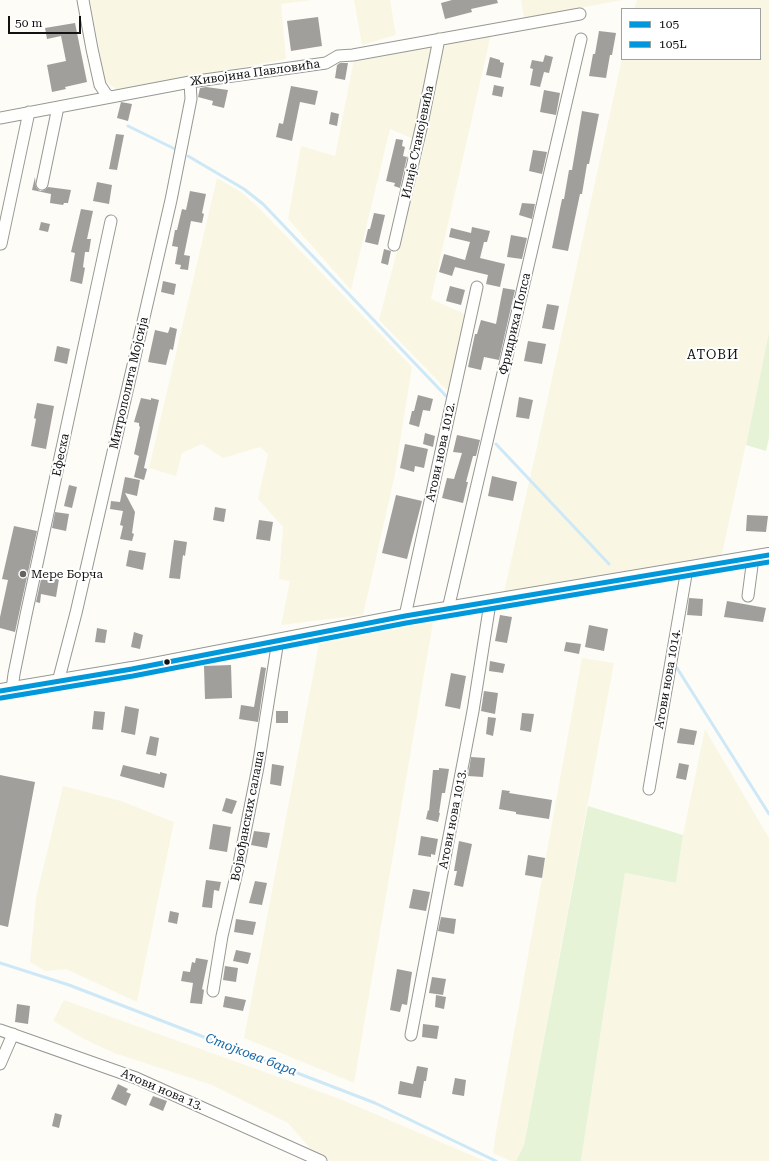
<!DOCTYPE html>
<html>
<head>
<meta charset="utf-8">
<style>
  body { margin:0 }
  #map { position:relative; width:769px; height:1161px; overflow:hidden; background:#fdfcf7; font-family:"Roboto Serif",serif }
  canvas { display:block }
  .legend { position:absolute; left:621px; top:8px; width:140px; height:52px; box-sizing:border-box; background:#fff; border:1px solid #a0a0a0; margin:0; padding:5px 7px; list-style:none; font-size:12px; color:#111 }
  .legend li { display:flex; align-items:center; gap:8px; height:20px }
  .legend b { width:20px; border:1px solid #a0a0a0 }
  .scale { position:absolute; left:8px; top:16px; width:73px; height:18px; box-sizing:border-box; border:2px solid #111; border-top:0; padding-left:5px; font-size:12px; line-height:14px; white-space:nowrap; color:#111; -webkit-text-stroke:3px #fff; paint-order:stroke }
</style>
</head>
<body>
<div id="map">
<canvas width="769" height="1161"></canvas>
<ul class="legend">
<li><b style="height:5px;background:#0098da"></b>105</li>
<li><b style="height:5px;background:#0098da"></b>105L</li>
</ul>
<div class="scale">50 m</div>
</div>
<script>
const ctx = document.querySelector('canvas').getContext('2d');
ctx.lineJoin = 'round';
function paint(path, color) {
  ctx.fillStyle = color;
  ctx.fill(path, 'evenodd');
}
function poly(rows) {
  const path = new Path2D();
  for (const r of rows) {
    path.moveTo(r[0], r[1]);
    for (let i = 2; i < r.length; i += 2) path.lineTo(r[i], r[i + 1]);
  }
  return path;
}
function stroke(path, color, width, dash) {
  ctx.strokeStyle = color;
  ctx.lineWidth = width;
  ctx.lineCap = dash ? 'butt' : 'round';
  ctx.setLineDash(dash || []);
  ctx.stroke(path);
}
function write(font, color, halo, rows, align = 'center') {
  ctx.font = font + ' "Roboto Serif",serif';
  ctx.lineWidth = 4;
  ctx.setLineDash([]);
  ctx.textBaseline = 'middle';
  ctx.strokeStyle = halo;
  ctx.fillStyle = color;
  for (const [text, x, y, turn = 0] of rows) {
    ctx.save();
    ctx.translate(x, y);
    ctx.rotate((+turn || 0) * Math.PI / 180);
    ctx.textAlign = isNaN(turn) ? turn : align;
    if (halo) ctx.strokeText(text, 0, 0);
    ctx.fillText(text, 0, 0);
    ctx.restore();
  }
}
paint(poly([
  [90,0,312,0,281,4,286,59,119,91,105,81],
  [354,0,390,0,396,35,362,45],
  [521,0,623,0,524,18],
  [637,0,769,0,769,338,720,563,503,596,537,447,622,59,760,59,760,9,634,9],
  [491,34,431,299,467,315,449,392,379,320,425,144,390,129,351,290,288,219,301,146,335,156,354,59],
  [217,178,241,192,259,208,412,367,394,479,363,615,281,625,290,581,279,579,283,527,258,499,268,454,260,447,223,458,202,444,182,453,176,476,149,468],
  [433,622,354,1083,244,1038,319,644],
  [582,658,614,663,524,1145,516,1161,511,1161,493,1153,496,1132],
  [705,729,769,838,769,1161,581,1161,625,873,676,883,683,835],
  [63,786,121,801,174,822,137,1002,66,969,45,971,30,962,36,898],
  [64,1000,340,1099,485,1161,330,1161,315,1154,288,1123,212,1085,114,1053,84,1039,53,1021]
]), '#f9f7e4');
paint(poly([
  [769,333,769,438,766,451,746,445],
  [588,806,683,835,676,883,625,873,581,1161,516,1161,524,1145]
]), '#e7f3d7');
stroke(poly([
  [128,126,179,151],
  [188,156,244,189,263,204,446,396],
  [496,444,609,564],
  [677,668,769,814],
  [0,963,69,985,375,1103,496,1161]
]), '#cde8f7', 3);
paint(poly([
  [452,0,497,0,498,3,471,9,472,12,445,19,441,3],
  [318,17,322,46,291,51,287,21],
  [75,23,87,82,65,87,66,89,52,92,47,65,66,61,61,36,47,39,45,28],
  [599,31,616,33,612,55,610,55,606,78,589,76,593,54,595,54],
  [545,55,553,57,549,73,544,72,540,87,530,85,533,69,530,68,532,60,543,62],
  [490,57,500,60,500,62,504,63,501,78,486,75],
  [340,63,348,63,345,80,335,78,337,65],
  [494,85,504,87,502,97,492,95],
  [291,86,318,91,315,105,300,102,292,141,276,137,279,123,283,124],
  [206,87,228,90,224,108,212,105,213,101,198,97,200,88],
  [544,90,560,93,556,115,540,112],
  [121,102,132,104,128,121,117,118],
  [582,111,599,114,589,164,587,164,582,194,580,194,568,251,552,248,562,199,564,199,569,170,572,170],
  [331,112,339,114,337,126,329,124],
  [116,134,124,135,117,170,109,169],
  [396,139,403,140,402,146,405,147,403,156,407,157,400,188,394,186,395,183,386,181],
  [533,150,547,152,542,174,529,171],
  [35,177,36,187,40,191,45,190,48,187,71,190,68,203,64,203,63,205,50,203,51,194,32,190],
  [97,182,112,185,109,204,93,201],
  [190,191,206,194,202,213,204,214,202,223,191,221,184,255,190,256,188,270,180,269,181,265,175,264,178,247,172,246,175,230,177,230,182,209,186,210],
  [522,203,535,204,532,219,519,215],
  [81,209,93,211,87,239,91,239,89,252,85,252,83,267,85,268,82,284,70,281,75,253,71,252],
  [374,213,385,215,378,245,365,242,368,229,370,229],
  [41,222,50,224,48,232,39,230],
  [472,227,490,231,487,242,484,242,480,258,505,264,500,287,486,284,488,275,455,267,452,276,439,272,444,254,465,260,470,242,449,237,451,228,471,233],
  [511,235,527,238,522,259,507,257],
  [384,249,391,251,388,265,381,263],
  [163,281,176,284,174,295,161,292],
  [450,286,465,290,461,305,446,301],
  [503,288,515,290,499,360,484,357,481,370,468,367,475,334,477,334,481,320,496,324],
  [547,304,559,306,554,330,542,328],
  [170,327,177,329,173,350,170,349,166,365,148,362,155,330,168,333],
  [528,341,546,344,542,364,524,361],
  [57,346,70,349,67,364,54,361],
  [418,395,433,399,430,411,423,410,419,427,409,424,412,411,414,411],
  [519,397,533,400,529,419,516,417],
  [141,398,151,400,151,398,159,400,144,468,147,469,144,480,134,477,139,456,134,454,140,427,139,426,139,423,134,422],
  [37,403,54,406,46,449,31,446,36,419,34,418],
  [425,433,435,436,433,447,423,444],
  [457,435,480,440,476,456,473,456,466,482,468,482,463,503,442,498,447,478,454,479,462,453,453,452],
  [405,444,428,449,424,468,415,466,414,472,400,468],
  [492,476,517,482,513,501,488,496],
  [125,477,140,480,137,496,125,493,135,512,132,533,134,534,132,541,120,539,123,526,120,525,123,511,110,509,111,501,120,502],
  [69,485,77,487,72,508,64,506],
  [396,495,422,501,407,559,382,553],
  [215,507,226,509,224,522,213,520],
  [55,512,69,514,66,531,52,528],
  [747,515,768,516,766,532,746,531],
  [259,520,273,522,270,541,256,539],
  [14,526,37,531,15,632,0,628,0,617,8,580,2,579],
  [174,540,187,542,185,556,183,555,180,579,169,578],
  [129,550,146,553,143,570,126,566],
  [42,575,59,579,56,597,41,594,40,603,36,602],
  [689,598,703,599,702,616,687,615],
  [727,601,766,608,763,622,724,617],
  [500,615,512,617,507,643,495,641],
  [589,625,608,629,604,651,585,647],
  [97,628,107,630,105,643,95,642],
  [134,632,143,635,140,649,131,647],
  [566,642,581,644,579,654,564,651],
  [490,661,505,664,503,673,489,671],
  [231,665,232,698,205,699,204,666],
  [261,667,266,668,258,722,239,719,241,705,254,707],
  [451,673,466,676,460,709,445,706],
  [484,691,498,693,495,714,481,711],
  [125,706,139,709,135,735,121,732],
  [94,711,105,712,103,730,92,729],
  [276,711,288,711,288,723,276,723],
  [522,713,534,714,531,732,520,730],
  [488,717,496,718,493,736,486,734],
  [680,728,697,731,694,745,677,743],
  [150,736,159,738,156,756,146,754],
  [471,757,485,758,483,777,468,776],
  [679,763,689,765,686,780,676,778],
  [272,764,284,766,281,786,270,784],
  [123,765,160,774,160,772,167,774,164,788,120,776],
  [439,768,449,769,445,793,442,793,439,813,440,813,438,822,426,819,428,810,429,811,433,770,439,770],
  [0,775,35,782,8,927,0,925],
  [502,790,510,791,509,793,552,800,549,819,516,814,516,812,499,809],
  [226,798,237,801,232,814,222,811],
  [213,824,231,827,227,852,209,849],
  [254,831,270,833,267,848,251,845],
  [421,836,438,839,435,855,431,854,431,857,418,855],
  [459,841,472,844,463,887,454,885,457,871,454,871],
  [528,855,545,858,542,878,525,875],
  [206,880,221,882,219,891,214,890,212,908,202,907],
  [255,881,267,883,262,905,249,903],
  [413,889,430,892,426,911,409,908],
  [170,911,179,913,177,924,168,922],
  [441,917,456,919,454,934,438,931],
  [236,919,256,922,253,935,234,932],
  [236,950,251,953,248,964,233,961],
  [196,958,208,960,202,989,204,990,202,1004,190,1003,193,983,181,981,183,971,190,972,192,962,195,963],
  [225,966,238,968,236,982,223,980],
  [397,969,412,972,407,1005,402,1004,400,1012,390,1010],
  [432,977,446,979,443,995,429,993],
  [436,995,446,997,444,1009,435,1007],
  [225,996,246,1000,243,1011,223,1007],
  [17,1004,30,1006,28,1024,15,1022],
  [423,1024,439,1026,437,1039,422,1037],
  [417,1066,428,1068,426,1081,424,1081,421,1098,398,1094,400,1081,413,1084],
  [455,1078,466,1080,464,1096,452,1094],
  [118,1084,128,1089,126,1092,131,1094,126,1106,111,1099],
  [153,1096,167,1101,163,1111,149,1105],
  [55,1113,62,1115,59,1128,52,1126]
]), '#a19f9c');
const minor = poly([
  [83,0,92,49,100,85,106,94,110,97],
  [0,118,190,82,326,63,338,56,353,55,580,14],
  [42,184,58,107],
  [1,244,29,112],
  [394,245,422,124,439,39],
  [748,596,753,558],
  [448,609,581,39],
  [405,616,477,287],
  [58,682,76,613,171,200,191,99,190,82],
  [12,689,14,674,26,615,111,221],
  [649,789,687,569],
  [213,991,222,936,239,863,258,767,278,640],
  [0,1030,136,1078,321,1161],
  [411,1035,473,711,490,603],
  [0,1064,13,1034]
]);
const tertiary = poly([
  [0,691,132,669,405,616,769,555]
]);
stroke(minor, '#979795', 13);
stroke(tertiary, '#979795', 16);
stroke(minor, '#fffffe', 11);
stroke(tertiary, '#fffffe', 14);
stroke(poly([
  [0,691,132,669,405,616,769,555]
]), '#0098da', 5);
stroke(poly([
  [1,698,133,676,406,623,769,562]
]), '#0098da', 5);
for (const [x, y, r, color] of [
  [23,574,4,"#646362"],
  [167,662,3.5,"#111"]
]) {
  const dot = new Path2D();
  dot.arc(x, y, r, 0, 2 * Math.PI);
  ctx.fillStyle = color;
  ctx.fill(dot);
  stroke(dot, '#fff', 1.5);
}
write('12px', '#111', '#fff', [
  ["Живојина Павловића",255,73,-8],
  ["Илије Станојевића",418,142,-78],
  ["Фридриха Попса",515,324,-77],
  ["Митрополита Мојсија",129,383,-77],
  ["Атови нова 1012.",441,452,-78],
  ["Ефеска",61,455,-78],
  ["Атови нова 1014.",668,679,-80],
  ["Војвођанских салаша",248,816,-79],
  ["Атови нова 1013.",453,819,-79],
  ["Атови нова 13.",162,1090,23]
]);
write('12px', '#111', '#fff', [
  ["Мере Борча",31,574]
], 'left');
ctx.letterSpacing = '1px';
write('13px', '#111', '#fff', [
  ["АТОВИ",713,355]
]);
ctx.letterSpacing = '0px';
write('italic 13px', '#1768a6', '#fff', [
  ["Стојкова бара",251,1055,21]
]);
</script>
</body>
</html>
